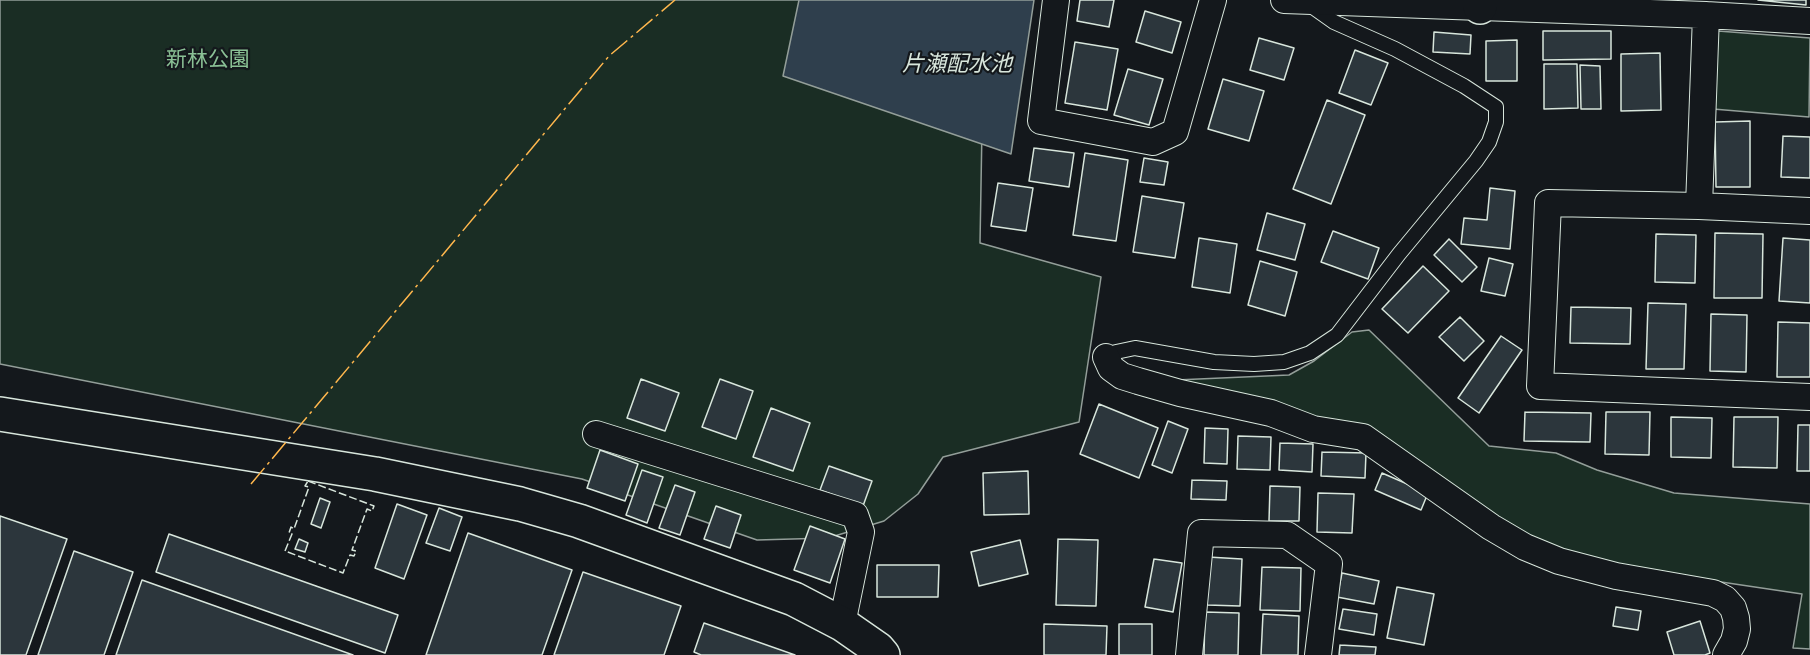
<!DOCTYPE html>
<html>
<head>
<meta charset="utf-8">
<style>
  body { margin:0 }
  canvas { display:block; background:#14181c }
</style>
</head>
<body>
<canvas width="1810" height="655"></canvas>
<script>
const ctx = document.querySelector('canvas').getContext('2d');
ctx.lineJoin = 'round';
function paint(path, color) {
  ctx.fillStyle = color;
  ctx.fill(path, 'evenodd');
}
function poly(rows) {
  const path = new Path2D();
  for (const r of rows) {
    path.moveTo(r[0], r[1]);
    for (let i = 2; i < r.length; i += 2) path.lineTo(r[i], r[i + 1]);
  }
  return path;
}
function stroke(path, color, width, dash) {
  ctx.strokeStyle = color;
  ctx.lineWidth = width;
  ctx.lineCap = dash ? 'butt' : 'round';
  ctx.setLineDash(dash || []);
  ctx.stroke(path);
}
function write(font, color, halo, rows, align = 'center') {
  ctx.font = font + ' "Titillium Web","Noto Sans JP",sans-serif';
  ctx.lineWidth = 4.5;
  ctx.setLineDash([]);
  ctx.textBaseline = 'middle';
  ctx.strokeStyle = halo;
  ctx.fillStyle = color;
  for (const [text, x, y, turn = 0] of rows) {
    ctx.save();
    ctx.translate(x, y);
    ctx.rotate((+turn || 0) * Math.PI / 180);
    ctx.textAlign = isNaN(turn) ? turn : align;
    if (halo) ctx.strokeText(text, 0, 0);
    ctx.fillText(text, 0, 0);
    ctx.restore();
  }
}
const green = poly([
  [0,0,799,0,796,55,982,128,980,243,1101,277,1079,422,943,457,918,494,884,521,828,538,757,540,582,479,0,364,0,0],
  [1718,31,1810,38,1809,117,1713,109,1718,31],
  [1369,330,1489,446,1556,453,1597,470,1674,493,1810,504,1810,649,1793,648,1802,594,1701,579,1584,569,1510,530,1377,435,1176,380,1289,375,1314,361,1352,332,1369,330]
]);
paint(green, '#1a2d24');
stroke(green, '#939e99', 1.5);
const water = poly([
  [799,0,1034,0,1011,154,783,76,799,0]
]);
paint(water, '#2f3f4d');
stroke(water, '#939e99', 1.5);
const building = poly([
  [1080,0,1114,0,1109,27,1077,21,1080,0],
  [1758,0,1806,0,1806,5,1758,0],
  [1145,11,1181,22,1172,53,1136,42,1145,11],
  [1543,31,1611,31,1611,59,1543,60,1543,31],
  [1434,32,1471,35,1470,54,1433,52,1434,32],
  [1259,38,1294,48,1284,80,1250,70,1259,38],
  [1517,40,1517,81,1486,81,1486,41,1517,40],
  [1075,42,1118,49,1107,110,1065,103,1075,42],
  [1355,50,1388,63,1371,105,1339,93,1355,50],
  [1660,53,1661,110,1621,111,1621,54,1660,53],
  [1544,64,1577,64,1578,108,1544,109,1544,64],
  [1580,65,1600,66,1601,109,1581,109,1580,65],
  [1128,69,1163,79,1149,125,1114,115,1128,69],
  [1223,79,1264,91,1249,141,1208,129,1223,79],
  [1327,100,1365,115,1331,204,1293,189,1327,100],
  [1750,121,1750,187,1716,187,1715,122,1750,121],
  [1783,136,1810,137,1810,178,1781,177,1783,136],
  [1034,148,1074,153,1069,187,1029,181,1034,148],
  [1085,153,1128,160,1116,241,1073,235,1085,153],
  [1144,158,1168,162,1164,185,1140,182,1144,158],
  [998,183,1033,188,1026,231,991,226,998,183],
  [1490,188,1515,191,1510,249,1461,244,1464,218,1487,220,1490,188],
  [1142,196,1184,203,1175,258,1133,252,1142,196],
  [1267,213,1305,224,1295,260,1257,250,1267,213],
  [1333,231,1379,248,1368,279,1321,262,1333,231],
  [1715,233,1763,234,1762,298,1714,298,1715,233],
  [1656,234,1696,235,1695,283,1655,282,1656,234],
  [1199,238,1237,244,1230,293,1192,287,1199,238],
  [1783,238,1810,240,1810,303,1779,301,1783,238],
  [1449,239,1477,267,1462,282,1434,255,1449,239],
  [1489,258,1513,264,1505,296,1481,291,1489,258],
  [1260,261,1297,272,1285,316,1248,305,1260,261],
  [1423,266,1449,291,1408,333,1382,309,1423,266],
  [1648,303,1686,304,1684,369,1646,369,1648,303],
  [1571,307,1631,308,1630,344,1570,343,1571,307],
  [1711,314,1747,315,1746,372,1710,371,1711,314],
  [1460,317,1484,341,1464,361,1439,337,1460,317],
  [1778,322,1810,323,1810,377,1777,377,1778,322],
  [1501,336,1522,350,1479,413,1458,398,1501,336],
  [641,379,679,393,665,431,627,418,641,379],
  [720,379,753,391,736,439,702,427,720,379],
  [1099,404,1158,428,1139,478,1080,454,1099,404],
  [771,408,810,423,793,471,753,457,771,408],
  [1525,412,1591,413,1590,442,1524,441,1525,412],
  [1606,412,1650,412,1649,455,1605,454,1606,412],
  [1671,417,1712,418,1711,458,1671,457,1671,417],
  [1734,417,1778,417,1777,468,1733,467,1734,417],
  [1168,421,1188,429,1172,473,1152,465,1168,421],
  [1798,425,1810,425,1810,471,1797,471,1798,425],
  [1205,428,1228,429,1227,464,1204,463,1205,428],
  [1238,436,1271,437,1270,470,1237,469,1238,436],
  [1280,443,1313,444,1312,472,1279,470,1280,443],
  [600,450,638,464,625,501,587,488,600,450],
  [1322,452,1366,453,1365,478,1321,476,1322,452],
  [829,466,872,481,863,506,820,490,829,466],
  [642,470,663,477,647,523,626,515,642,470],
  [1028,471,1029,514,984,515,983,473,1028,471],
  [1382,473,1428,493,1421,510,1375,490,1382,473],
  [1192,480,1227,481,1226,500,1191,499,1192,480],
  [675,485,695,492,680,535,659,528,675,485],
  [1270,486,1300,487,1299,521,1269,521,1270,486],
  [1318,493,1354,494,1352,533,1317,532,1318,493],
  [320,498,330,502,321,528,311,524,320,498],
  [397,504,427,515,404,579,375,568,397,504],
  [716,506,741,515,730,548,704,539,716,506],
  [439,508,462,517,450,551,426,543,439,508],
  [0,516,67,539,26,655,0,655,0,516],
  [810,526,845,539,830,583,794,570,810,526],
  [468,533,572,570,542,655,426,655,468,533],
  [169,534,398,615,385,653,156,572,169,534],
  [299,539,308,543,305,552,295,549,299,539],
  [1058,539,1098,540,1096,606,1056,605,1058,539],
  [1020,540,1028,574,979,586,971,552,1020,540],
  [74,551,133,572,104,655,38,655,74,551],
  [1208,557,1242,559,1240,606,1207,605,1208,557],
  [1154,559,1182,563,1173,612,1145,607,1154,559],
  [877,565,939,565,938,597,877,597,877,565],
  [1262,567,1301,568,1300,611,1260,610,1262,567],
  [583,572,681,606,664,655,554,655,583,572],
  [1342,573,1379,581,1374,604,1337,597,1342,573],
  [142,580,353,655,116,655,142,580],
  [1397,587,1434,594,1424,645,1387,638,1397,587],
  [1616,607,1641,611,1638,630,1613,626,1616,607],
  [1343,609,1377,614,1374,635,1339,629,1343,609],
  [1205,612,1239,613,1238,655,1204,655,1205,612],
  [1263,614,1299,616,1298,655,1261,655,1263,614],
  [1700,621,1710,653,1705,655,1674,655,1667,632,1700,621],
  [704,623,795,655,701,655,694,652,704,623],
  [1044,624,1107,626,1106,655,1044,655,1044,624],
  [1119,624,1152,624,1152,655,1119,655,1119,624],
  [1340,645,1376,647,1375,655,1339,655,1340,645]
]);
paint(building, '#2c363c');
stroke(building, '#d8e6dc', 1.5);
const service = poly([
  [1106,357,1116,352,1135,348,1214,362,1254,364,1284,362,1310,353,1337,335,1399,254,1476,161,1489,142,1496,122,1496,107,1464,86,1395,49,1334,22,1310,5]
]);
const minor = poly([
  [1056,0,1041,121,1153,142,1175,132,1213,0],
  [1284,0,1706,15,1810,21],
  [1699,206,1706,15],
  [1810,211,1699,206,1548,203,1540,386,1810,397],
  [1106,357,1111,368,1122,376,1138,381,1180,393,1271,413,1313,429,1363,437,1491,527,1525,547,1559,561,1616,576,1713,593,1725,599,1733,608,1736,618,1737,629,1734,641,1726,655],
  [596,434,855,515,861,532,842,624],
  [1189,655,1201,533,1287,535,1329,564,1318,655]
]);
const tertiary = poly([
  [1480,7,1480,0],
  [0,414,375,474,520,504,579,521,794,599,842,624,878,649,883,655]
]);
stroke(service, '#d8e6dc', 16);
stroke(minor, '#d8e6dc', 28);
stroke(tertiary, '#d8e6dc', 36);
stroke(service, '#14181c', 14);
stroke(minor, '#14181c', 26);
stroke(tertiary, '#14181c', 33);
stroke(poly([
  [308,481,374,506,372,511,367,509,352,550,356,551,354,556,350,555,343,573,285,551,292,534,289,533,291,527,294,529,309,487,305,486,308,481]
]), '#d8e6dc', 1.5, [8, 3]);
stroke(poly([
  [251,484,609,56,675,0]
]), '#ffb74d', 1.5, [21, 4.5, 3, 4.5]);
write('21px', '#8ac095', '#14181c', [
  ["新林公園",208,61]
]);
write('italic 22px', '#d8e6dc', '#14181c', [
  ["片瀬配水池",957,66]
]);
</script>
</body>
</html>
